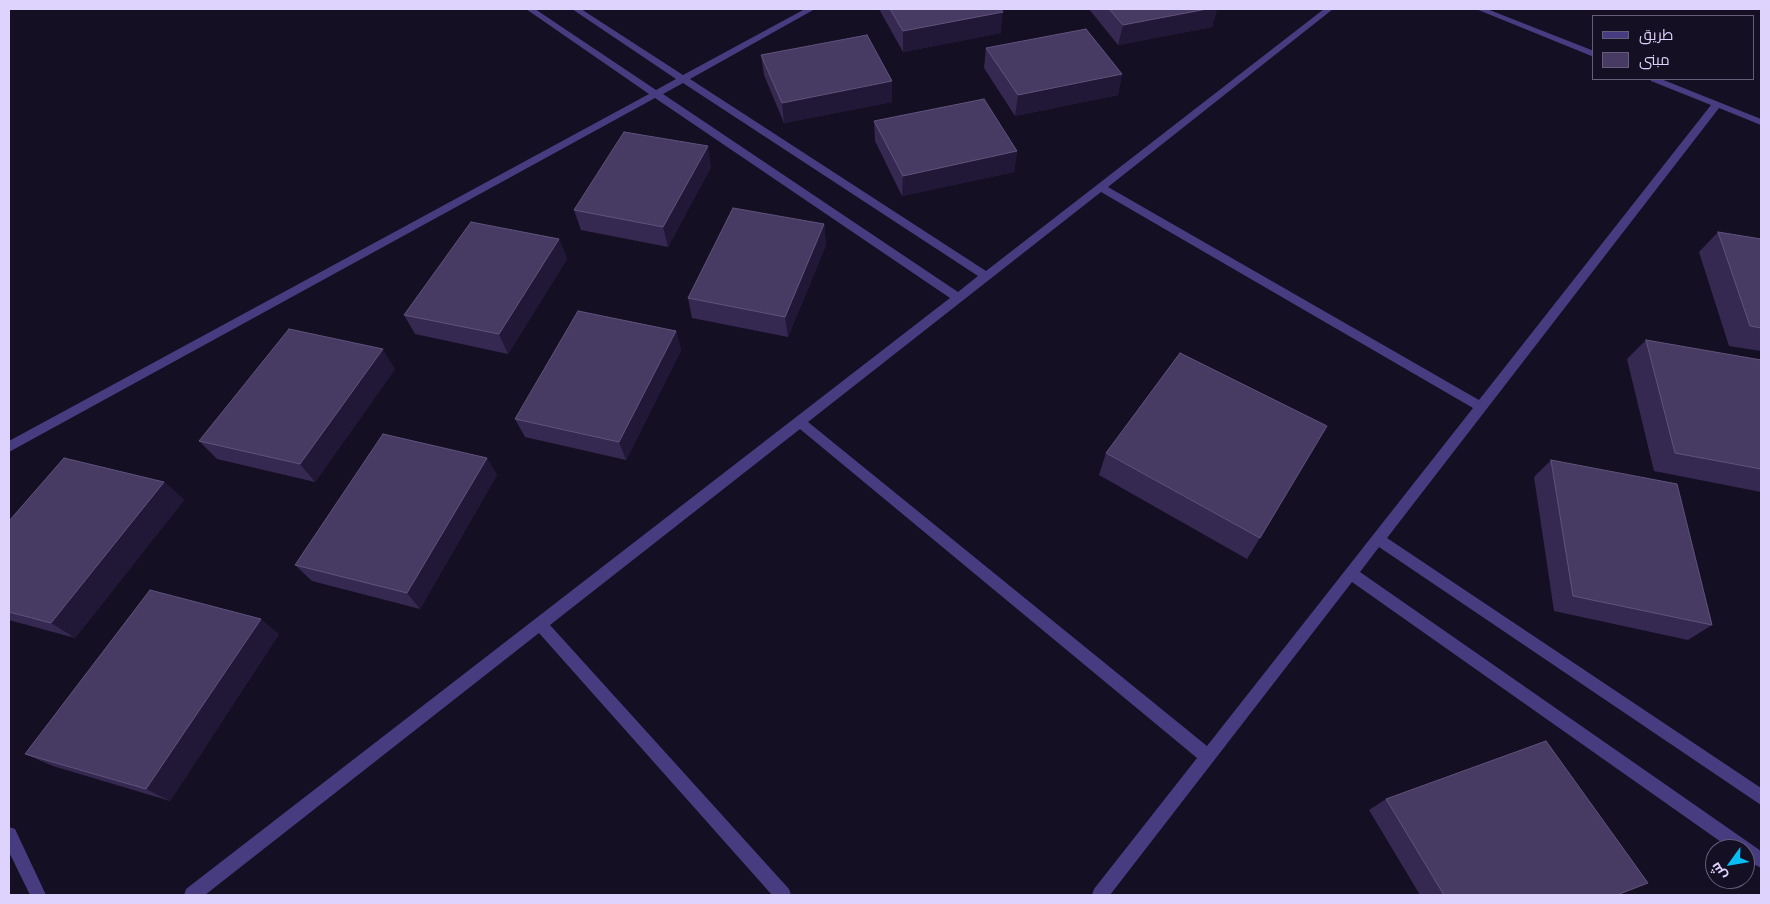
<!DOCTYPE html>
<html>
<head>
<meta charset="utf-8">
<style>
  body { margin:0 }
  #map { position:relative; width:1770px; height:904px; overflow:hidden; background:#150f23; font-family:"PT Sans",Cairo,sans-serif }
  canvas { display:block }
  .frame { position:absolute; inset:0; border:10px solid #ded3fd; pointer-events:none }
  .legend { position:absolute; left:1592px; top:15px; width:162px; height:65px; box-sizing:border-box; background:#150f23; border:1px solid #655d7a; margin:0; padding:6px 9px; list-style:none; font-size:15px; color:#ded3fd }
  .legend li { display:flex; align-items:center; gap:10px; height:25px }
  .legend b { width:25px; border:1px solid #655d7a }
  .north { position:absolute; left:1705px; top:839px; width:50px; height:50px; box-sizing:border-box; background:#150f23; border:1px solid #655d7a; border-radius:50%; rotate:238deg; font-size:14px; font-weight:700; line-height:20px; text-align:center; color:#ded3fd }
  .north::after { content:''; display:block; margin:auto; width:18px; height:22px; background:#08bcf4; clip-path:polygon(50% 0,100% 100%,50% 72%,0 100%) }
</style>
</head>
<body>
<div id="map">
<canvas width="1770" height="904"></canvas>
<div class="frame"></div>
<ul class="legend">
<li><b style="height:6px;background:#483c81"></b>طريق</li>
<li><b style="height:14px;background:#483b63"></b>مبنى</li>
</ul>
<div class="north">ش</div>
</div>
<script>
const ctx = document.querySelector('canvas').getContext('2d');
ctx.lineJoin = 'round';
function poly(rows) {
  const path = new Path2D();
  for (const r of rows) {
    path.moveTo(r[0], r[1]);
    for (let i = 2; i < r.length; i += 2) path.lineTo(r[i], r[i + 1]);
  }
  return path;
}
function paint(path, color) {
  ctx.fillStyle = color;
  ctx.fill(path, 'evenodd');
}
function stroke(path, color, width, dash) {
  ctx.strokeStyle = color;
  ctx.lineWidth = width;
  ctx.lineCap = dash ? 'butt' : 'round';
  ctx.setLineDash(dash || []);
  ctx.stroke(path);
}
paint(poly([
  [526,9,535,9,656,90,676,79,572,9,581,9,683,75,805,9,815,9,690,79,986,271,1324,9,1333,9,1108,187,1479,400,1711,105,1651,81,1650,79,1661,79,1761,119,1761,125,1719,108,1387,538,1761,788,1761,805,1379,547,1360,572,1761,851,1761,868,1745,859,1745,849,1731,849,1352,582,1110,895,1092,895,1094,889,1197,758,800,429,550,625,789,889,791,895,772,895,539,633,205,895,184,895,186,889,950,298,655,98,9,452,9,441,649,94,526,9],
  [683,83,978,276,958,292,663,94,683,83],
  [1101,192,1473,408,1207,746,808,422,1101,192],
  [1476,9,1487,9,1594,51,1594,57,1476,9],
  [9,827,15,829,46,895,30,895,9,852,9,827]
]), '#483c81');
paint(poly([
  [879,9,1001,9,1001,33,903,52],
  [1089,9,1217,9,1212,27,1118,45],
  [986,48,1122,74,1118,95,1015,116,984,68],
  [761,55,892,102,784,123,764,75],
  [874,121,1017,151,1014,172,902,196,875,141],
  [711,167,668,247,581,230,574,210],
  [824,224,826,245,788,337,692,318,688,298],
  [1718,232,1761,239,1761,351,1729,346,1699,252],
  [559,239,567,259,508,354,415,334,404,315],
  [676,331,681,350,626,460,525,437,515,419],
  [1646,340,1761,360,1761,492,1654,471,1627,359],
  [395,369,315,482,217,459,199,441],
  [1106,453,1260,538,1247,559,1099,475],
  [487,458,497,475,420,609,312,581,295,565],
  [1551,460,1712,625,1688,640,1554,611,1534,477],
  [164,482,184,500,75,638,9,620,9,521],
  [279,634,170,801,53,766,25,754],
  [1386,799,1617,895,1420,895,1369,810]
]), '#362951');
paint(poly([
  [1207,9,1217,9,1212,27,1118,45,1123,25],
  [1003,12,1001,33,903,52,903,31],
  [1122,74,1118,95,1015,116,1018,95],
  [892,81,892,102,784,123,782,103],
  [708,146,711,167,668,247,663,227],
  [1017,151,1014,172,902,196,903,176],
  [824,224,826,245,788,337,785,317],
  [559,239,567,259,508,354,499,334],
  [676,331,681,350,626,460,619,442],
  [383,349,395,369,315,482,300,464],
  [487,458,497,475,420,609,407,593],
  [164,482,184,500,75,638,51,623],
  [261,619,279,634,170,801,146,789]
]), '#211737');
const building = poly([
  [890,9,1001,9,1003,12,903,31,890,9],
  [1109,9,1207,9,1123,25,1109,9],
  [1086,29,1122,74,1018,95,986,48,1086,29],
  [867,35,892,81,782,103,761,55,867,35],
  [984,99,1017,151,903,176,874,121,984,99],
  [624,132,708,146,663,227,574,210,624,132],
  [733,208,824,224,785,317,688,298,733,208],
  [471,222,559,239,499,334,404,315,471,222],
  [1718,232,1761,239,1761,328,1750,326,1718,232],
  [578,311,676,331,619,442,515,419,578,311],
  [289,329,383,349,300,464,199,441,289,329],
  [1646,340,1761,360,1761,469,1675,453,1646,340],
  [1180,353,1327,426,1260,538,1106,453,1180,353],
  [383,434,487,458,407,593,295,565,383,434],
  [64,458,164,482,51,623,9,612,9,521,64,458],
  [1551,460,1677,484,1712,625,1573,596,1551,460],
  [150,590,261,619,146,789,25,754,150,590],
  [1546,741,1648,883,1617,895,1444,895,1386,799,1546,741]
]);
paint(building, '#483b63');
stroke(building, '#5f537c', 1);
</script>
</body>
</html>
